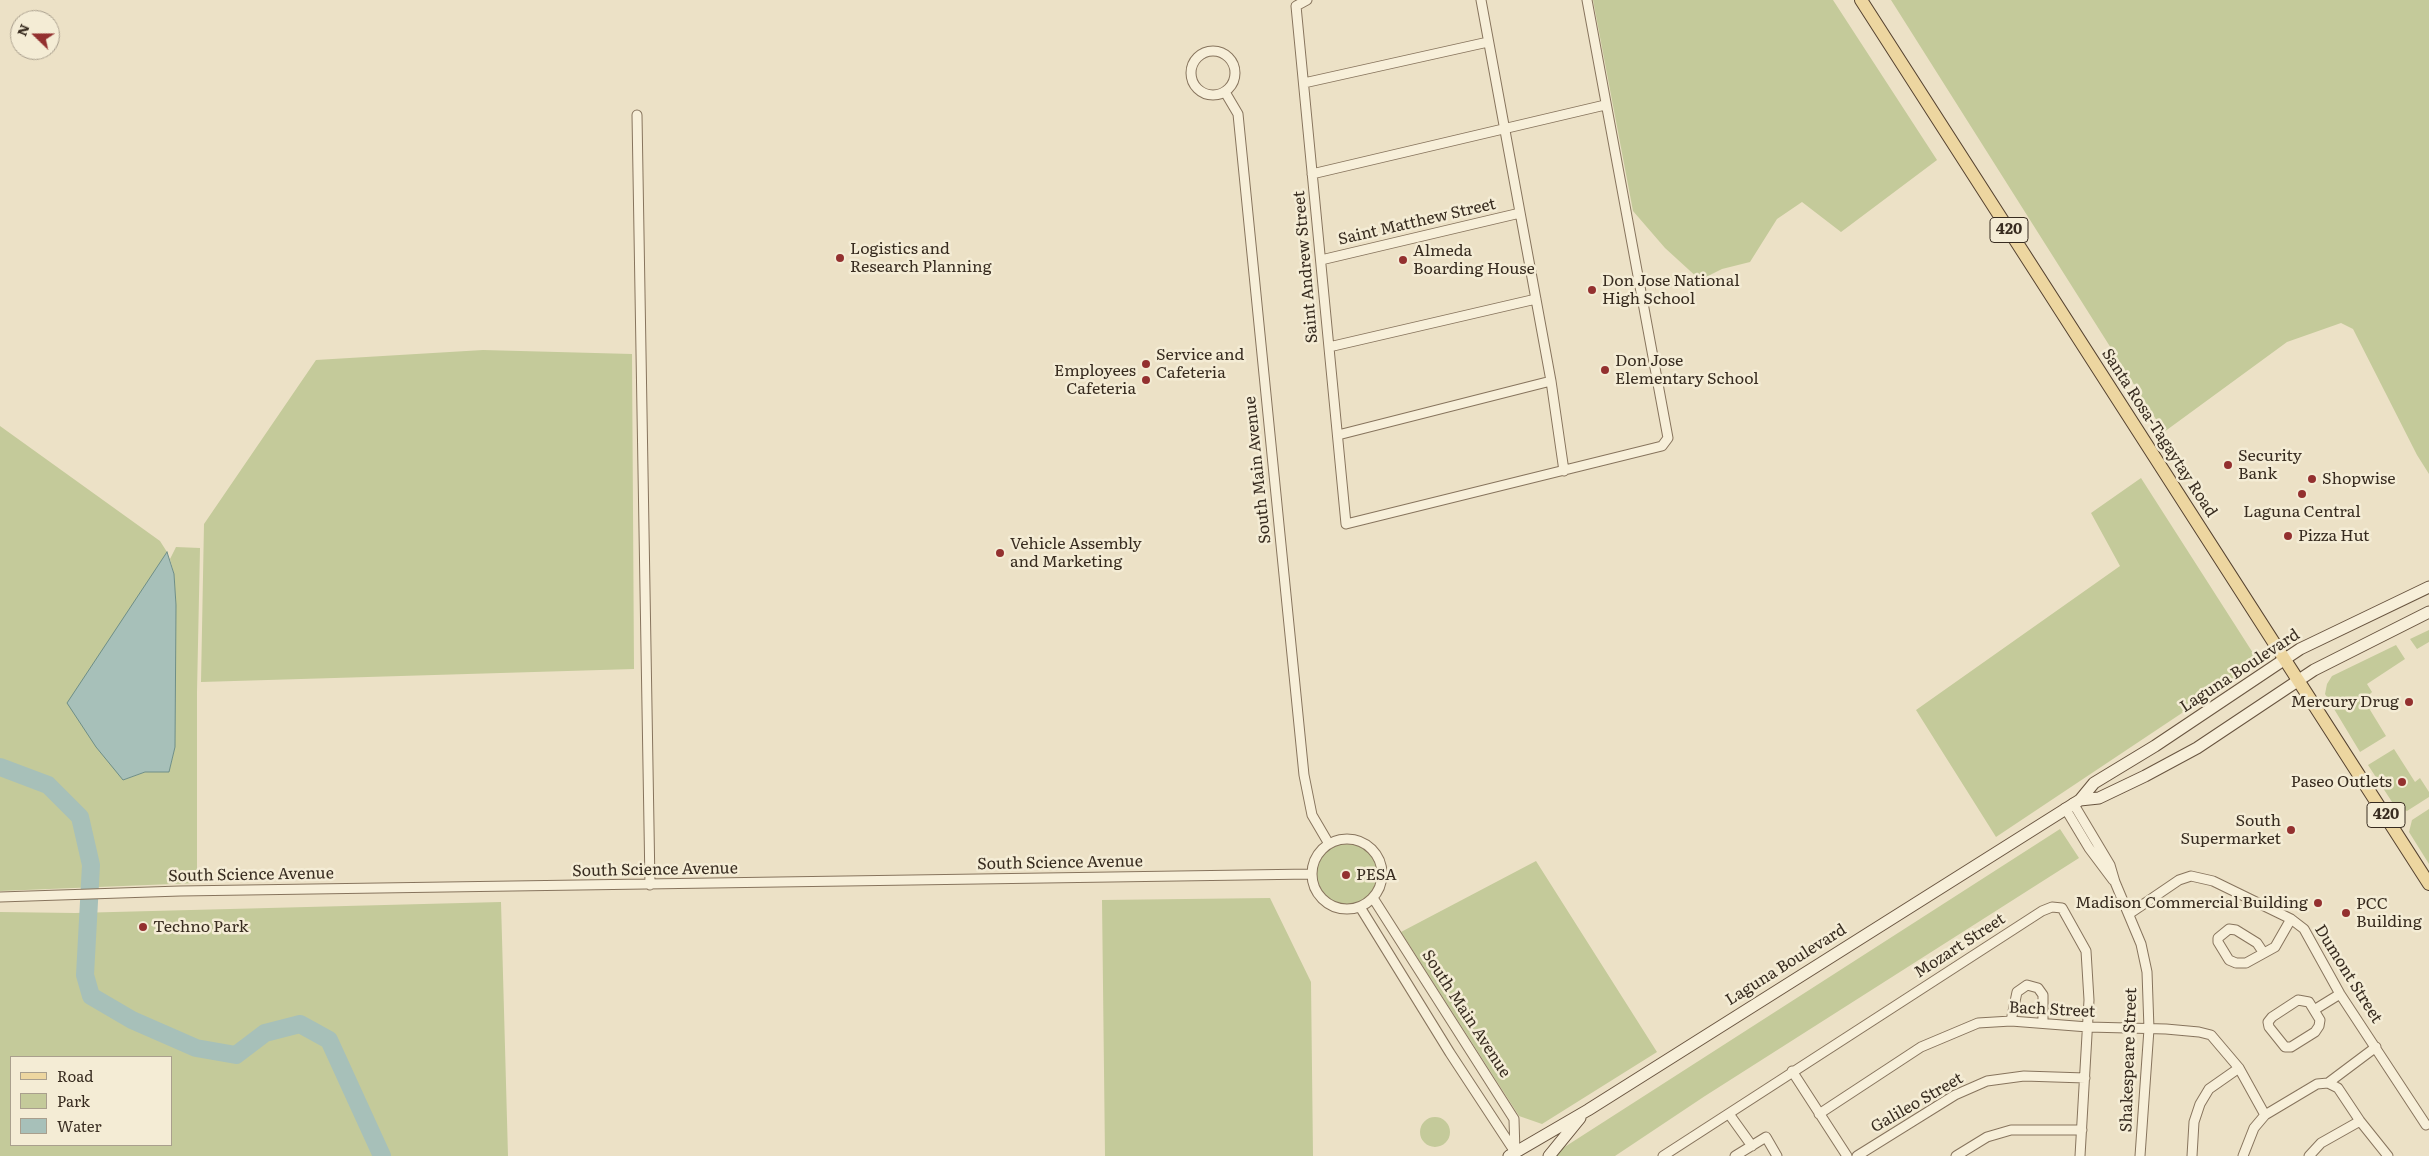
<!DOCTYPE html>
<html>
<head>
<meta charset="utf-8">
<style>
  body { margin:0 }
  #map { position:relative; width:2429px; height:1156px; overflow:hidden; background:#ece1c6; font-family:Literata,serif }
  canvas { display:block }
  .legend { position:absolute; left:10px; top:1056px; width:162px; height:90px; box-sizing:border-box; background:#f4ecd5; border:1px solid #a99f8d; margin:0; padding:6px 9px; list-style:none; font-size:15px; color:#382c20 }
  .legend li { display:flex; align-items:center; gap:10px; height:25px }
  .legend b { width:25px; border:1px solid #a99f8d }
  .north { position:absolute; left:10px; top:10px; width:50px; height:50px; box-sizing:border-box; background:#f4ecd5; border:1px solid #a99f8d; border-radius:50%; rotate:292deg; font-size:14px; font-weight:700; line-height:20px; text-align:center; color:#382c20 }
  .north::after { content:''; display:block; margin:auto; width:18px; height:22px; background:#93302f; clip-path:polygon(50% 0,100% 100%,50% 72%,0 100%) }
</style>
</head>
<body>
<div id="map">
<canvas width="2429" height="1156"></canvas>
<ul class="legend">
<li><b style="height:6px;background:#edd6a0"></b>Road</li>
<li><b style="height:14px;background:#c4ca9a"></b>Park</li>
<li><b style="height:14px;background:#a7c0b9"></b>Water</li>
</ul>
<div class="north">N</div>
</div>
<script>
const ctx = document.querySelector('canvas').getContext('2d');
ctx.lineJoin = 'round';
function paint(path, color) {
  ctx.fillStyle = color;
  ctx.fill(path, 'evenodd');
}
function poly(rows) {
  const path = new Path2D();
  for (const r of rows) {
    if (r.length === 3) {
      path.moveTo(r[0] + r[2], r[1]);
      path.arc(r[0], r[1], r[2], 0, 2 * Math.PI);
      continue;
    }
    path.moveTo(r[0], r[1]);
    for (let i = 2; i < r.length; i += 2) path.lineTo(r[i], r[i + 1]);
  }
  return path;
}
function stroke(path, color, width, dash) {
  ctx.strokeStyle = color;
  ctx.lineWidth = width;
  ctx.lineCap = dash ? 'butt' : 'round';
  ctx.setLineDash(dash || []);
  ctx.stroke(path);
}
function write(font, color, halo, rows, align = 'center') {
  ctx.font = font + ' Literata,serif';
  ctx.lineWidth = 5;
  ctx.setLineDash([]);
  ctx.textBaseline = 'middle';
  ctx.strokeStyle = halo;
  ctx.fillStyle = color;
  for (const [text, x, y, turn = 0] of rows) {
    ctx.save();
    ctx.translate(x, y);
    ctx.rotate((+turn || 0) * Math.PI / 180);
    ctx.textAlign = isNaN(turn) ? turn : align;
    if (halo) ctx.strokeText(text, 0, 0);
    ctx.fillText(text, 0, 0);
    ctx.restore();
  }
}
paint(poly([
  [1593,0,1833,0,1937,160,1841,232,1802,202,1777,219,1750,262,1722,269,1700,280,1665,248,1633,211],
  [1891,0,2429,0,2429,474,2417,455,2353,329,2341,323,2287,342,2164,432],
  [483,350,632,354,634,669,201,682,204,524,316,360],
  [0,426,160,541,167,552,141,595,123,780,145,772,169,772,175,747,176,605,174,574,170,559,176,547,200,548,197,692,197,883,0,891],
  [2141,478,2253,653,2257,663,1996,837,1916,710,2120,566,2091,513],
  [2429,630,2429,642,2417,649,2410,639],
  [2396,645,2405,659,2367,684,2372,692,2364,700,2386,736,2360,752,2325,694,2327,684,2332,676],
  [2394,749,2415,782,2420,778,2429,792,2429,797,2407,811,2394,805,2368,765],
  [2429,809,2429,864,2409,832,2412,820],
  [2060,829,2079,858,1705,1096,1615,1156,1556,1156,1563,1148],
  [1347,874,30],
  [1536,861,1657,1052,1542,1124,1519,1116,1401,932],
  [1270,898,1311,982,1313,1156,1105,1156,1102,900],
  [501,902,508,1156,0,1156,0,912,75,913],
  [11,1057,171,1057,171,1145,11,1145],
  [1435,1132,15]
]), '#c4ca9a');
const water = poly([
  [167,552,174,574,176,605,175,747,169,772,145,772,123,780,96,747,67,703,167,552]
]);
paint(water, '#a7c0b9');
stroke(water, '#6e8e87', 1);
stroke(poly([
  [0,767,48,785,80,817,91,865,85,975,91,996,132,1020,196,1048,236,1055,265,1033,300,1024,329,1040,382,1156]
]), '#a7c0b9', 18);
const street = poly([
  [1307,0,1296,6,1346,524,1662,446,1668,438,1587,0],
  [1481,0,1551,381,1564,471],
  [1213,73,22],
  [1304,83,1488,42],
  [1225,92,1238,114,1304,775,1312,815,1329,844],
  [637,115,650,885],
  [1312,174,1605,105],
  [1321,260,1520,213],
  [1329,347,1536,299],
  [1338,435,1551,381],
  [2073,803,2110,865,2115,882,2141,944,2147,972,2149,1029,2140,1156],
  [2065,808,2089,848,2113,880],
  [1347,874,35],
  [0,897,180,891,1311,874],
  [1373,898,1514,1119,1515,1153],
  [1360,907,1450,1053,1515,1152],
  [2129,914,2179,880,2191,876,2213,881,2291,919,2304,929,2340,994,2426,1125],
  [2263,952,2257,943,2236,930,2229,929,2218,938,2218,942,2229,960,2236,963,2246,963,2275,947,2291,919],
  [2298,1000,2309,1002,2320,1020,2319,1026,2315,1032,2291,1047,2285,1047,2269,1027,2268,1022,2272,1017,2298,1000],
  [2314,1010,2340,994],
  [2011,1021,2017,992,2027,985,2038,988,2043,995,2043,1023],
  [1792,1071,1847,1156],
  [2328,1083,2376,1047],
  [1729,1114,1752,1146],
  [1819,1114,1921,1047,1978,1023,2011,1021,2088,1027,2166,1029,2199,1032,2211,1035,2239,1068,2265,1115],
  [1663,1156,2042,911,2052,907,2062,908,2086,951,2089,1000,2080,1156],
  [1735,1156,1766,1137,1777,1156],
  [1857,1156,1955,1095,1987,1081,2024,1076,2085,1078],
  [1956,1156,1987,1137,2011,1130,2082,1130],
  [2192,1156,2194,1122,2200,1104,2209,1089,2239,1068],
  [2243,1156,2254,1128,2265,1115,2317,1084,2328,1083,2338,1088,2360,1121,2388,1156],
  [2309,1156,2321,1143,2360,1121]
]);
const secondary = poly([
  [2080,800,2099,798,2145,776,2197,748,2314,670,2429,612],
  [1509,1156,1588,1110,2080,800,2094,783,2155,746,2300,649,2429,587],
  [1549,1156,1580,1118]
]);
const primary = poly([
  [1861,0,2429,884]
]);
stroke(street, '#87745d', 11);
stroke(secondary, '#695540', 13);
stroke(primary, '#554230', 14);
stroke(street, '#f7efd9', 9);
stroke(secondary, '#f7efd9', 11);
stroke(primary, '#edd6a0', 12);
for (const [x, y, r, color] of [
  [840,258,5,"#93302f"],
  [1403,260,5,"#93302f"],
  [1592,290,5,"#93302f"],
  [1146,364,5,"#93302f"],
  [1605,370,5,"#93302f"],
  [1146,380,5,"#93302f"],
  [2228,465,5,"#93302f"],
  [2312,479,5,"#93302f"],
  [2302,494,5,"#93302f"],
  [2288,536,5,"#93302f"],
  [1000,553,5,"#93302f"],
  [2409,702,5,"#93302f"],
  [2402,782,5,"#93302f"],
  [2291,830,5,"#93302f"],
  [1346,875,5,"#93302f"],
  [2318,903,5,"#93302f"],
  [2346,913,5,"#93302f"],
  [143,927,5,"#93302f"]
]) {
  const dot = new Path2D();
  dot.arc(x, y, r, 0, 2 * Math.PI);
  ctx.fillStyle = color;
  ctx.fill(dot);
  stroke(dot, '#f4ecd5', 2);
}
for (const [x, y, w] of [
  [2009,230,38],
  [2386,815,38]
]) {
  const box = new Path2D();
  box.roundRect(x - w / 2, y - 12.5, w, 25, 4);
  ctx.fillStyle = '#f4ecd5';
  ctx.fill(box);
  stroke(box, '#382c20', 1);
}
write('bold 15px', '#382c20', null, [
  ["420",2009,230],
  ["420",2386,815]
]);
write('16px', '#382c20', '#f4ecd5', [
  ["Saint Matthew Street",1417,222,-13],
  ["Saint Andrew Street",1306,267,-95],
  ["Santa Rosa-Tagaytay Road",2159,433,57],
  ["South Main Avenue",1258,470,-96],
  ["Laguna Boulevard",2240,671,-33],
  ["South Science Avenue",1060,863,-1],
  ["South Science Avenue",655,870,-1],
  ["South Science Avenue",251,875,-1],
  ["Mozart Street",1960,946,-33],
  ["Laguna Boulevard",1786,965,-32],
  ["Dumont Street",2348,974,58],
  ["Bach Street",2052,1010,3],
  ["South Main Avenue",1466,1014,57],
  ["Shakespeare Street",2129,1060,-88],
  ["Galileo Street",1917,1103,-30]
]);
write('16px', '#382c20', '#f4ecd5', [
  ["Logistics and",850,249],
  ["Research Planning",850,267],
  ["Almeda",1413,251],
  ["Boarding House",1413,269],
  ["Don Jose National",1602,281],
  ["High School",1602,299],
  ["Service and",1156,355],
  ["Cafeteria",1156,373],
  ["Don Jose",1615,361],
  ["Elementary School",1615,379],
  ["Employees",1136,371,"right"],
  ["Cafeteria",1136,389,"right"],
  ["Security",2238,456],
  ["Bank",2238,474],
  ["Shopwise",2322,479],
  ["Laguna Central",2302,512,"center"],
  ["Pizza Hut",2298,536],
  ["Vehicle Assembly",1010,544],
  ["and Marketing",1010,562],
  ["Mercury Drug",2399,702,"right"],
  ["Paseo Outlets",2392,782,"right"],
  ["South",2281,821,"right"],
  ["Supermarket",2281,839,"right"],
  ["PESA",1356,875],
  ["Madison Commercial Building",2308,903,"right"],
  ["PCC",2356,904],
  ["Building",2356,922],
  ["Techno Park",153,927]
], 'left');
</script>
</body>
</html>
